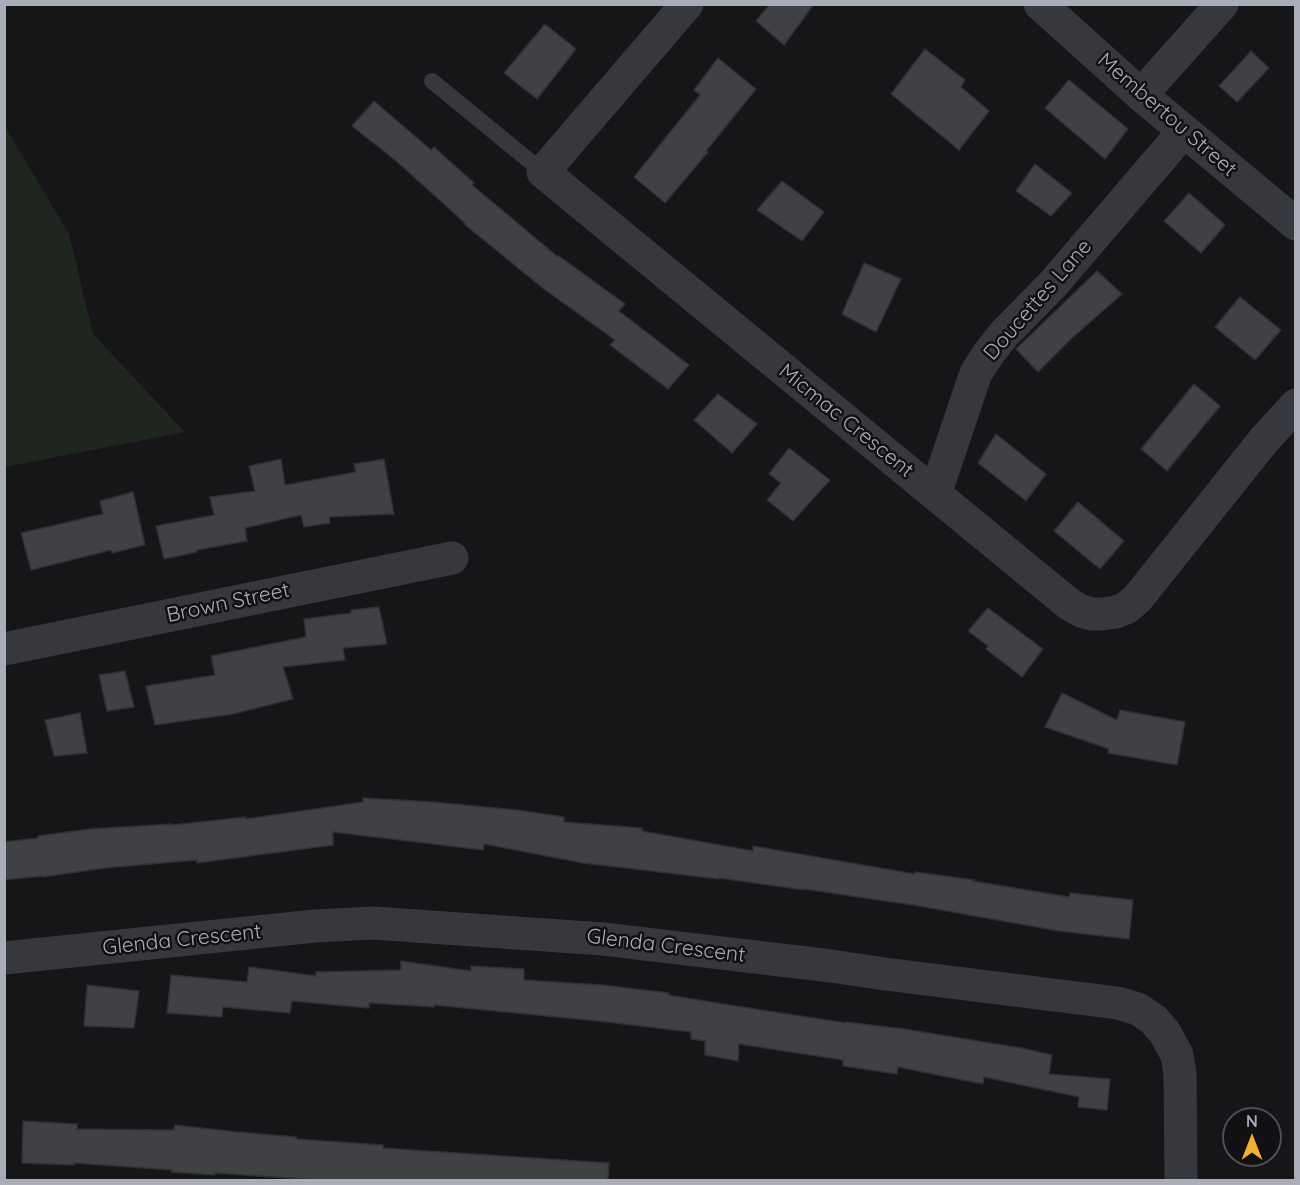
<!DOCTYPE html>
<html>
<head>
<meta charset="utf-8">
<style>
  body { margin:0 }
  #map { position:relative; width:1300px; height:1185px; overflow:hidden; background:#161618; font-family:Quicksand,sans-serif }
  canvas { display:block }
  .frame { position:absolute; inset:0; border:6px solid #a8adb8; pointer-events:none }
  .north { position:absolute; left:1222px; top:1107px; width:60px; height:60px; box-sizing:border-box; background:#111113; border:2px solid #4d4f55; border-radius:50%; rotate:0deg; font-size:16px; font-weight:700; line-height:24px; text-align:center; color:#a8adb8 }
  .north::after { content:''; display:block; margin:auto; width:21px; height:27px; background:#f2b134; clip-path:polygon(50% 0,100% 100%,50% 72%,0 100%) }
</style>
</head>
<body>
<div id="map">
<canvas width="1300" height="1185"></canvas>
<div class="frame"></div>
<div class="north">N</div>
</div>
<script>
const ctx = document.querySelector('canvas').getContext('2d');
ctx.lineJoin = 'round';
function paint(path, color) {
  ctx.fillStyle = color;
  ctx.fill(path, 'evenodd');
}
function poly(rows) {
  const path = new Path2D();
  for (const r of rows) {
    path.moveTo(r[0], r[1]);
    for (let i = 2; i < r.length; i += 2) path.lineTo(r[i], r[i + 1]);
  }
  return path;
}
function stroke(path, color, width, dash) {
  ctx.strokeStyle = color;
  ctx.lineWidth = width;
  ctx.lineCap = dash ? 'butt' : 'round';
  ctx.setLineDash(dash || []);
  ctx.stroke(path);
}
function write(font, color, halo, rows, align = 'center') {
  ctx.font = font + ' Quicksand,sans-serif';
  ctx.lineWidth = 5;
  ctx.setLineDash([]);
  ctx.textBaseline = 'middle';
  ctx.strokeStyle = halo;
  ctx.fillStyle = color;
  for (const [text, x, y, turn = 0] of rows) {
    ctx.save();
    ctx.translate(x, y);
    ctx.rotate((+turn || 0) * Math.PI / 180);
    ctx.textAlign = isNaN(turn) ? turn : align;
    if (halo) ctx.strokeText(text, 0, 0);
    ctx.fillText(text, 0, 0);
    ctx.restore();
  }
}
paint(poly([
  [4,125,69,234,93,334,185,432,5,467]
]), '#1e261f');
const building = poly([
  [770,4,814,4,784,45,756,21,770,4],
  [545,24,576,49,537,99,504,73,545,24],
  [925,49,965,80,961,87,989,111,959,150,891,94,925,49],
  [1251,51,1269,68,1237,102,1219,86,1251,51],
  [718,58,756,89,706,151,708,152,665,203,634,177,700,95,694,90,718,58],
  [1069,80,1128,129,1105,159,1045,108,1069,80],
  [374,101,431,150,434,147,474,183,472,185,558,257,559,256,625,304,619,311,689,365,668,389,610,345,615,340,544,289,464,224,465,223,395,160,352,126,374,101],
  [1035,164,1072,193,1051,216,1016,191,1035,164],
  [782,181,824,212,802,241,757,210,782,181],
  [1189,193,1225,225,1201,253,1164,221,1189,193],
  [864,263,901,279,876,332,842,314,864,263],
  [1097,271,1122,294,1072,338,1038,372,1016,349,1097,271],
  [1240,297,1281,330,1255,360,1215,327,1240,297],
  [1194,384,1220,406,1167,471,1141,449,1194,384],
  [718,394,757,424,732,453,694,420,718,394],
  [996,434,1046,474,1026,501,978,463,996,434],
  [789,448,830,480,793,521,767,500,781,483,769,474,789,448],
  [281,459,285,485,356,472,354,464,384,459,394,514,329,517,330,523,304,527,301,515,245,528,247,541,197,550,197,552,164,559,156,526,214,515,210,497,255,491,249,466,281,459],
  [133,492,145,545,112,553,111,550,31,570,21,533,103,514,100,501,133,492],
  [1078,502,1124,541,1100,569,1054,531,1078,502],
  [379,607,387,644,343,648,345,660,283,667,293,699,233,714,155,725,146,686,215,675,211,656,306,637,304,619,351,613,351,610,379,607],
  [988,608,1043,649,1022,677,986,649,988,646,968,631,988,608],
  [125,671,134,707,107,711,99,675,125,671],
  [1062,693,1117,720,1120,710,1185,722,1177,765,1108,753,1109,749,1045,727,1062,693],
  [80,713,87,753,54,756,45,720,80,713],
  [363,798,433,802,517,810,564,817,564,822,642,828,642,831,753,851,753,846,915,874,915,872,974,880,973,881,1069,897,1070,893,1133,900,1129,939,1059,931,913,905,804,889,804,890,719,878,719,879,583,863,484,844,483,850,333,832,333,845,197,863,197,860,105,868,42,877,42,876,4,880,4,842,38,838,38,836,90,829,172,824,172,825,246,817,246,819,363,802,363,798],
  [401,961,471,971,471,966,524,969,524,980,603,985,669,993,668,995,742,1007,846,1023,846,1022,904,1029,1021,1048,1052,1055,1049,1074,1110,1079,1107,1110,1078,1107,1079,1097,984,1077,983,1084,898,1067,897,1074,843,1066,843,1060,739,1044,738,1061,705,1055,705,1041,691,1039,691,1032,598,1021,434,1005,434,1007,369,1003,369,1008,292,1001,290,1013,223,1007,222,1017,167,1013,171,975,247,982,249,967,316,976,316,972,401,970,401,961],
  [87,985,139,991,134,1028,84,1026,87,985],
  [23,1121,77,1124,77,1129,174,1130,175,1125,237,1132,297,1137,296,1139,383,1145,383,1148,609,1163,608,1180,319,1180,215,1173,215,1175,171,1172,172,1170,74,1163,74,1165,22,1163,23,1121]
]);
paint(building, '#404145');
stroke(building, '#303034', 1.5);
stroke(poly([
  [432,81,543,172]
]), '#37383d', 16);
stroke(poly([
  [687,4,543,172,1069,604,1081,611,1092,614,1103,614,1116,612,1126,608,1137,599,1264,440,1296,405],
  [1040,4,1141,95,1296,224],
  [1141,95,1222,4],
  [935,494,976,373,989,353,1004,334,1053,284,1184,131],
  [4,649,452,558],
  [4,958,315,926,373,923,603,939,831,966,885,974,1118,1003,1138,1009,1154,1020,1165,1033,1177,1055,1180,1074,1181,1180]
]), '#37383d', 33);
write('21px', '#a8adb8', '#111113', [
  ["Membertou Street",1167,115,41],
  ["Doucettes Lane",1038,300,-49],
  ["Micmac Crescent",846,421,39],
  ["Brown Street",228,603,-12],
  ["Glenda Crescent",182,940,-6],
  ["Glenda Crescent",666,946,7]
]);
</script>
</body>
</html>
